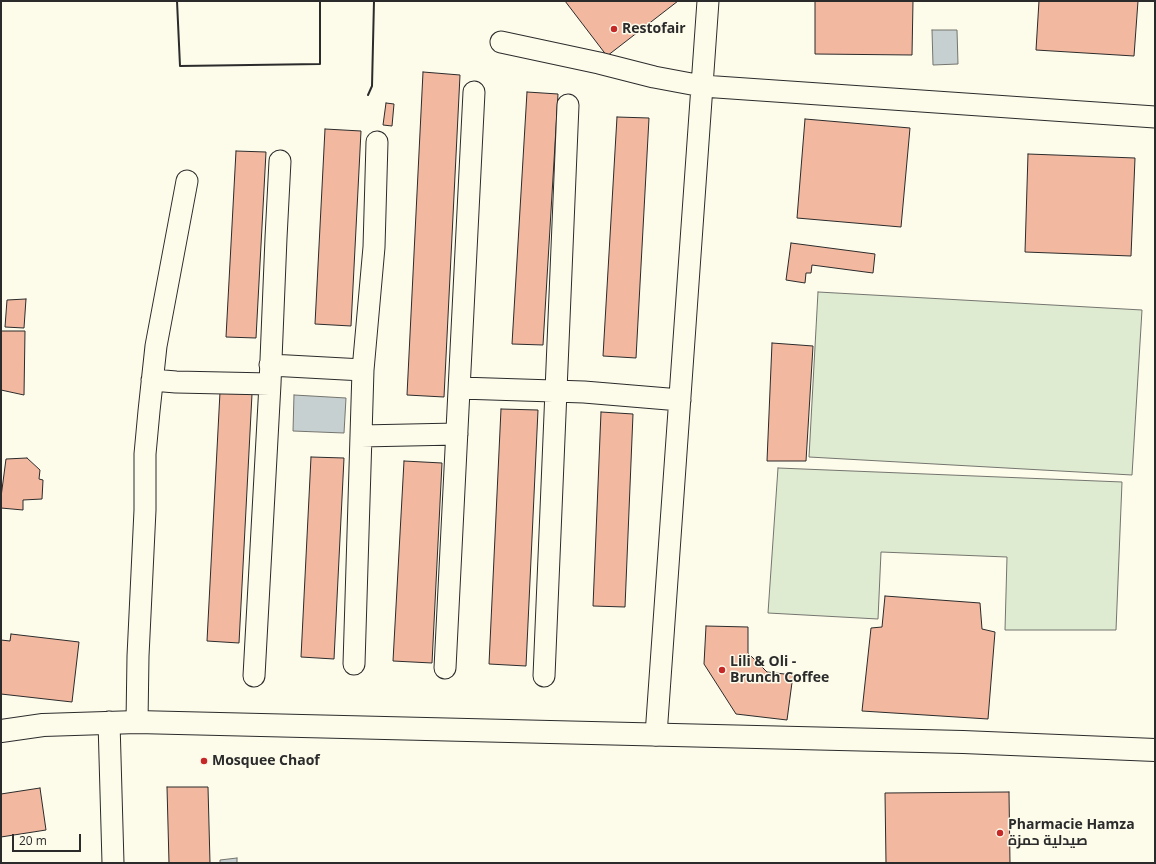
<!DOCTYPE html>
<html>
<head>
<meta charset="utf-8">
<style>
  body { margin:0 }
  #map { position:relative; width:1156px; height:864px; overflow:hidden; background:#fdfbea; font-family:"Open Sans",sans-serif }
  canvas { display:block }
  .frame { position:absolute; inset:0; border:2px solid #2b2b2b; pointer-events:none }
  .scale { position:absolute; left:12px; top:834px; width:69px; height:18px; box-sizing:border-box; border:2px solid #2b2b2b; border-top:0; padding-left:5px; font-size:12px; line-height:14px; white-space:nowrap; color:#2b2b2b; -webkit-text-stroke:3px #fdfbea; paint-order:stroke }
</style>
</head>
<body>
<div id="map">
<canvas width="1156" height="864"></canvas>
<div class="frame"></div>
<div class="scale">20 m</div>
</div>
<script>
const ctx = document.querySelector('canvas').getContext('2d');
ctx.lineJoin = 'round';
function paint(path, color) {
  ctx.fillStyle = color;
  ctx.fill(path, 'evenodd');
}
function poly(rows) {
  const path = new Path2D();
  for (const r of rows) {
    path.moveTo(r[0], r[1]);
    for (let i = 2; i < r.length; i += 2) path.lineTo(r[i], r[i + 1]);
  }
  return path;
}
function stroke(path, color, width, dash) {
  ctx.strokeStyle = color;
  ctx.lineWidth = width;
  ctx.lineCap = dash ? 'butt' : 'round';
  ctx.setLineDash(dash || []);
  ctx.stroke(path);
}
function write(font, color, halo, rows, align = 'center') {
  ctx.font = font + ' "Open Sans",Cairo,sans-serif';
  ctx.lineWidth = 3;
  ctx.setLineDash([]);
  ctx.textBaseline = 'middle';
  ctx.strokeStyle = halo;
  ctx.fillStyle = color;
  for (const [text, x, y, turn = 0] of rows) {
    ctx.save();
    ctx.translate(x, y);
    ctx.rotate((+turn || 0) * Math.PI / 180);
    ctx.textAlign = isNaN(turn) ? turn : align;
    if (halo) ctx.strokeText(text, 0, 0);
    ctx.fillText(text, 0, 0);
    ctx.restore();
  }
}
const green = poly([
  [818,292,1142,310,1132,475,809,457,818,292],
  [778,468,1122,482,1116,630,1005,630,1007,557,881,552,878,619,768,613,778,468]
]);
paint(green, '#deebd1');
stroke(green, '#74746e', 1);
const water = poly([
  [932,30,957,30,958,64,933,65,932,30],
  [294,395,346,398,344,433,293,431,294,395],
  [237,858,237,863,220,863,220,860,237,858]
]);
paint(water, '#c7d0d0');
stroke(water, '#74746e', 1);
const building = poly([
  [565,1,678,1,607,56,565,1],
  [815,1,913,1,912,55,815,54,815,1],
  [1039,1,1138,1,1134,56,1036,50,1039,1],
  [423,72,460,75,444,397,407,395,423,72],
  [527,92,558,94,543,345,512,344,527,92],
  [386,103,394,104,392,126,383,125,386,103],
  [617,117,649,118,636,358,603,356,617,117],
  [805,119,910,128,901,227,797,218,805,119],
  [325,129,361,131,351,326,315,324,325,129],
  [236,151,266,152,256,338,226,337,236,151],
  [1028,154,1135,158,1131,256,1025,252,1028,154],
  [791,243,875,254,873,273,812,265,811,273,806,273,805,283,786,280,791,243],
  [26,299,24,328,5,327,7,300,26,299],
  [1,331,25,331,24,395,1,390,1,331],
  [772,343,813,346,806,461,767,461,772,343],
  [220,392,252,394,239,643,207,641,220,392],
  [501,409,538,410,526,666,489,664,501,409],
  [601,412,633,414,625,607,593,606,601,412],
  [311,457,344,458,334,659,301,657,311,457],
  [27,458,40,470,39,479,43,480,42,499,23,500,23,510,1,508,1,497,6,459,27,458],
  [404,461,442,463,432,663,393,661,404,461],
  [885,596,980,603,982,629,995,632,988,719,862,711,871,628,882,627,885,596],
  [706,626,748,627,748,653,767,672,793,675,787,720,736,714,704,664,706,626],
  [11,634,79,642,72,702,1,694,1,640,10,641,11,634],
  [167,787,208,787,210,863,169,863,167,787],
  [40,788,46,830,1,837,1,794,40,788],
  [1009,792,1010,863,886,863,885,793,1009,792]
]);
paint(building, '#f2b8a0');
stroke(building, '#2b2b2b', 1);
const street = poly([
  [501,42,599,63,654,77,702,86,1155,117],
  [270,365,363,370],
  [152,380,176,382,270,384],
  [460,388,584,392,680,400],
  [361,436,457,434],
  [354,664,363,370,374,247,377,142],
  [445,668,474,92],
  [254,676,270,384,276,238,280,161],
  [544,676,568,105],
  [109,722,113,863],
  [137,722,138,656,145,510,145,454,149,411,156,346,187,181],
  [656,735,708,1]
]);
const secondary = poly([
  [1,731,43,725,137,722,963,742,1155,750]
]);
stroke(street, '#2b2b2b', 23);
stroke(secondary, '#2b2b2b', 24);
stroke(street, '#fdfbea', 21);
stroke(secondary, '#fdfbea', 22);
stroke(poly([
  [177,1,180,66,320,64,320,1],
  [368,95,372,86,374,1]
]), '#2b2b2b', 2);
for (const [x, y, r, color] of [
  [614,29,4,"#c62828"],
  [722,670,4,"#c62828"],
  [204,761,4,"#c62828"],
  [1000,833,4,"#c62828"]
]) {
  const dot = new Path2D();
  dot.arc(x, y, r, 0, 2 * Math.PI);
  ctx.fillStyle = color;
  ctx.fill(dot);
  stroke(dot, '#fdfbea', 1.5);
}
write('bold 14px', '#2b2b2b', '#fdfbea', [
  ["Restofair",622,29],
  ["Lili & Oli -",730,662],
  ["Brunch Coffee",730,678],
  ["Mosquee Chaof",212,761],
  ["Pharmacie Hamza",1008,825],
  ["صيدلية حمزة",1008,841]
], 'left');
</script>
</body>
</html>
